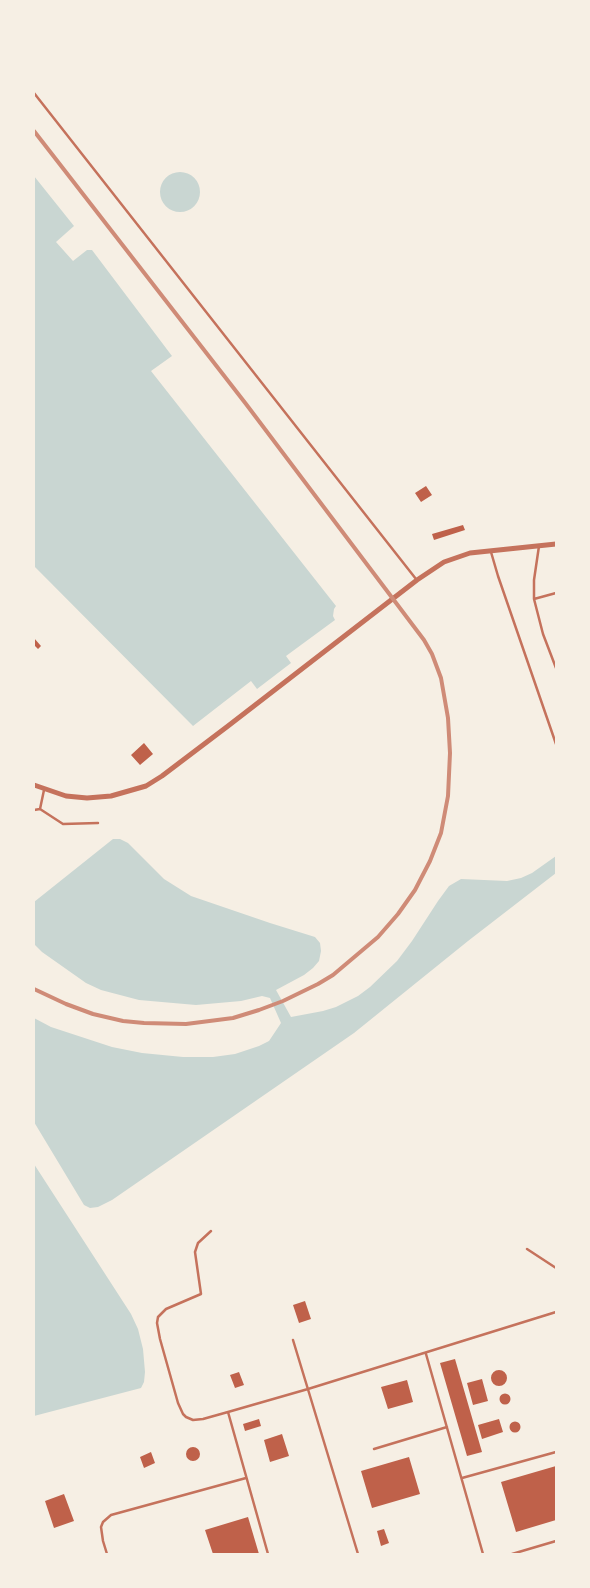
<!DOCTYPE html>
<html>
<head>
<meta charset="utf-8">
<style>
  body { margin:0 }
  #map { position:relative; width:590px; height:1588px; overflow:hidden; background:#f6efe4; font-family:"PT Sans Narrow",sans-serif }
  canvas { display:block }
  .frame { position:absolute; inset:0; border:35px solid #f6efe4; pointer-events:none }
</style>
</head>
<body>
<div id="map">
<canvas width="590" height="1588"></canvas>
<div class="frame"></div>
</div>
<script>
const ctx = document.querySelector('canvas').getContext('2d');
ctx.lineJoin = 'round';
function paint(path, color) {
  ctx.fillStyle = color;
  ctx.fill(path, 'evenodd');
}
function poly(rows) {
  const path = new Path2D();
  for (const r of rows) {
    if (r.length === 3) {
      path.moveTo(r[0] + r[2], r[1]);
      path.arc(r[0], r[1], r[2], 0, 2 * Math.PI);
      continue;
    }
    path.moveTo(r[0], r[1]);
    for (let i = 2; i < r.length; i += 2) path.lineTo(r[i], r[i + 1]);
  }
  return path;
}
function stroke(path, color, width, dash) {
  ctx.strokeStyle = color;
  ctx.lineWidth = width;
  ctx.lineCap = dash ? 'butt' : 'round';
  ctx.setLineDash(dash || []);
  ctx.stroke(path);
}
paint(poly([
  [180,192,20],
  [34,176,74,226,56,242,73,261,87,250,92,250,172,356,151,371,336,606,334,609,333,616,335,620,286,656,291,663,257,689,251,681,193,726,34,566],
  [113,839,120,839,128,843,164,879,191,896,270,923,315,937,320,943,321,951,319,961,313,968,304,975,276,990,291,1017,323,1011,336,1007,358,996,370,987,397,961,412,941,438,901,449,886,461,879,507,881,521,878,532,873,556,856,556,873,468,941,354,1033,112,1200,98,1207,90,1208,84,1205,34,1122,34,1018,51,1027,112,1047,142,1053,183,1057,213,1057,235,1054,259,1046,269,1041,281,1023,270,998,262,996,241,1001,196,1005,139,1000,101,990,86,983,42,952,34,944,34,902],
  [34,1164,131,1314,138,1329,143,1349,145,1372,144,1382,141,1388,34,1416]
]), '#c9d6d2');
paint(poly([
  [426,486,432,495,421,502,415,493],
  [463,525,465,530,434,540,432,534],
  [34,638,41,646,38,649,34,645],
  [144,743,153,754,140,765,131,755],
  [305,1301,311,1319,299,1323,293,1305],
  [455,1359,482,1452,467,1456,440,1363],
  [499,1378,8],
  [239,1372,244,1385,235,1388,230,1375],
  [482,1379,488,1401,473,1405,467,1383],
  [407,1380,413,1402,388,1409,381,1387],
  [505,1399,5.5],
  [259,1419,261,1426,245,1431,243,1424],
  [499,1419,503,1432,482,1439,478,1425],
  [515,1427,5.5],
  [282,1434,289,1456,270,1462,264,1440],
  [193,1454,7],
  [151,1452,155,1463,144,1468,140,1457],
  [409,1457,420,1494,372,1508,361,1471],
  [556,1466,556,1520,516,1532,501,1482],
  [64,1494,74,1521,54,1528,45,1501],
  [248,1517,259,1554,213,1554,205,1530],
  [384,1529,389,1543,381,1546,377,1531]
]), '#bf614a');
stroke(poly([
  [34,93,416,579],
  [539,546,534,580,534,599,543,634,556,668],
  [491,552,498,576,556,744],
  [534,599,556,593],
  [40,809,63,824,98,823],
  [34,810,40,809,44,790],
  [211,1231,198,1243,195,1252,201,1294,166,1309,158,1317,157,1323,160,1339,178,1403,183,1414,186,1417,193,1420,203,1419,228,1412,308,1389,556,1312],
  [527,1249,556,1268],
  [293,1340,358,1554],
  [426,1354,483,1554],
  [228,1412,268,1554],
  [374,1449,447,1427],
  [462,1478,556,1452],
  [107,1554,103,1541,101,1527,103,1522,111,1515,246,1478],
  [512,1554,556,1541]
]), '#c5725c', 2.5);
stroke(poly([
  [34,785,66,796,87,798,111,796,146,786,162,776,228,726,417,580,444,562,470,553,556,544]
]), '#c5725c', 5);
stroke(poly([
  [34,131,246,404,424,640,432,654,441,678,448,718,450,753,448,796,441,833,430,861,415,890,398,914,378,937,333,975,318,984,283,1001,259,1010,233,1018,186,1024,144,1023,123,1021,93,1014,66,1004,34,989]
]), '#cf8b77', 4);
</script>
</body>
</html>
